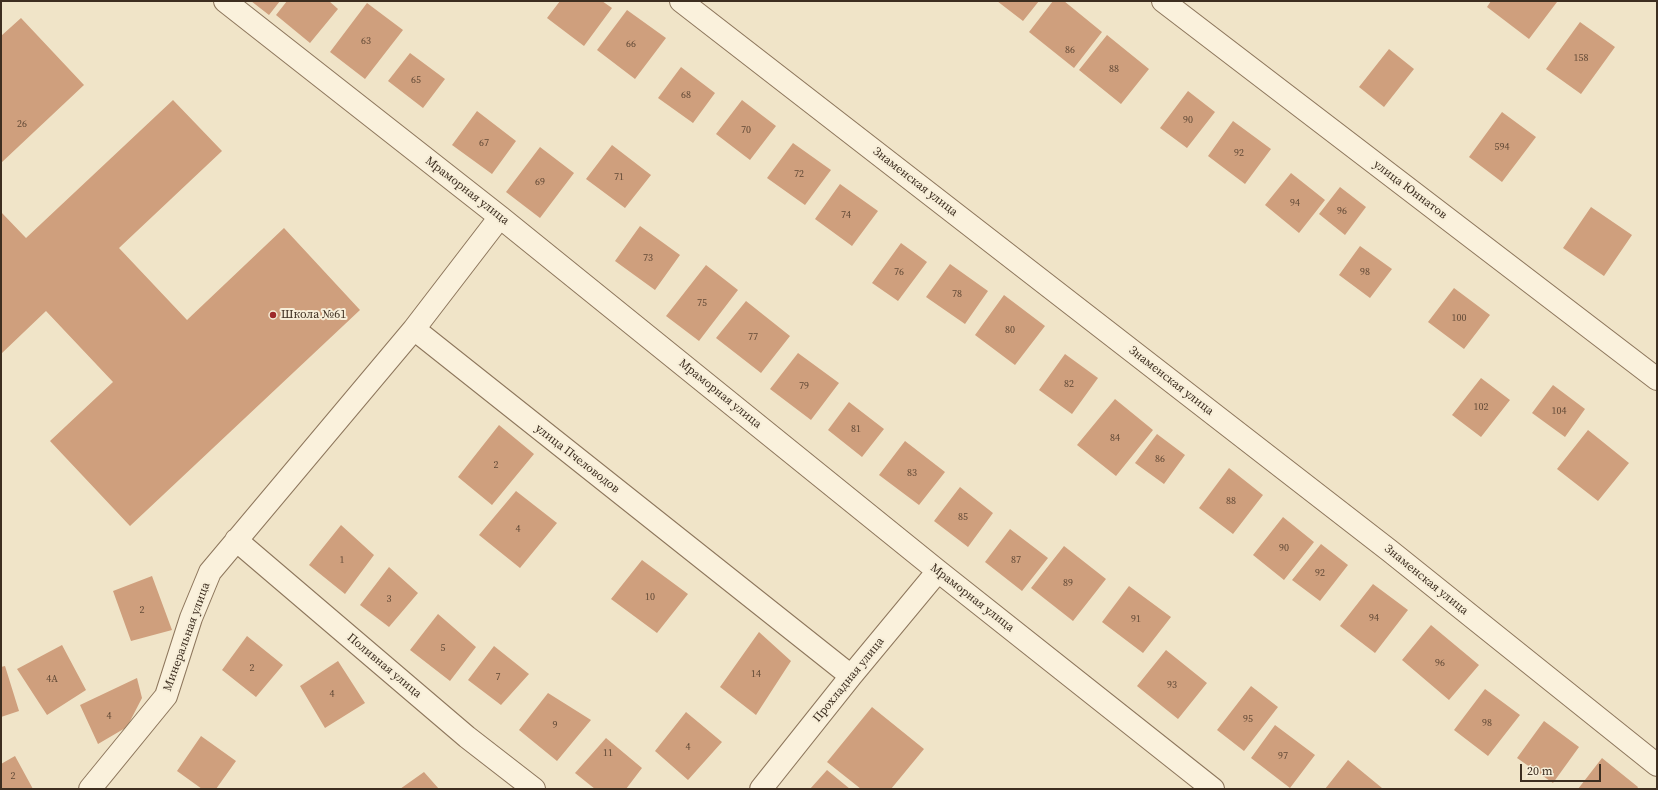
<!DOCTYPE html>
<html>
<head>
<meta charset="utf-8">
<style>
  body { margin:0 }
  #map { position:relative; width:1658px; height:790px; overflow:hidden; background:#f0e4c8; font-family:"Source Serif 4",serif }
  canvas { display:block }
  .frame { position:absolute; inset:0; border:2px solid #3d2e20; pointer-events:none }
  .scale { position:absolute; left:1520px; top:764px; width:81px; height:18px; box-sizing:border-box; border:2px solid #3d2e20; border-top:0; padding-left:5px; font-size:12px; line-height:14px; white-space:nowrap; color:#3d2e20; -webkit-text-stroke:3px #f7eed8; paint-order:stroke }
</style>
</head>
<body>
<div id="map">
<canvas width="1658" height="790"></canvas>
<div class="frame"></div>
<div class="scale">20 m</div>
</div>
<script>
const ctx = document.querySelector('canvas').getContext('2d');
ctx.lineJoin = 'round';
function paint(path, color) {
  ctx.fillStyle = color;
  ctx.fill(path, 'evenodd');
}
function poly(rows) {
  const path = new Path2D();
  for (const r of rows) {
    path.moveTo(r[0], r[1]);
    for (let i = 2; i < r.length; i += 2) path.lineTo(r[i], r[i + 1]);
  }
  return path;
}
function stroke(path, color, width, dash) {
  ctx.strokeStyle = color;
  ctx.lineWidth = width;
  ctx.lineCap = dash ? 'butt' : 'round';
  ctx.setLineDash(dash || []);
  ctx.stroke(path);
}
function write(font, color, halo, rows, align = 'center') {
  ctx.font = font + ' "Source Serif 4",serif';
  ctx.lineWidth = 4;
  ctx.setLineDash([]);
  ctx.textBaseline = 'middle';
  ctx.strokeStyle = halo;
  ctx.fillStyle = color;
  for (const [text, x, y, turn = 0] of rows) {
    ctx.save();
    ctx.translate(x, y);
    ctx.rotate((+turn || 0) * Math.PI / 180);
    ctx.textAlign = isNaN(turn) ? turn : align;
    if (halo) ctx.strokeText(text, 0, 0);
    ctx.fillText(text, 0, 0);
    ctx.restore();
  }
}
paint(poly([
  [251,1,280,1,269,15],
  [287,1,329,1,338,9,310,43,276,15],
  [560,1,602,1,612,8,584,46,547,18],
  [997,1,1039,1,1023,21],
  [1053,1,1064,1,1102,32,1074,68,1029,32],
  [1491,1,1556,1,1557,2,1529,39,1487,7],
  [367,3,403,30,365,79,330,52],
  [627,10,666,38,635,79,597,50],
  [21,18,84,85,1,163,1,36],
  [1580,22,1615,47,1581,94,1546,69],
  [1107,35,1149,69,1121,104,1079,70],
  [1389,49,1414,69,1384,107,1359,87],
  [410,53,445,79,423,108,388,81],
  [681,67,715,93,693,123,658,98],
  [1188,91,1215,112,1187,148,1160,128],
  [173,100,222,151,119,248,187,320,284,228,360,310,130,526,50,441,113,382,46,311,1,354,1,212,26,238],
  [742,100,776,126,750,160,716,134],
  [477,111,516,141,492,174,452,145],
  [1502,112,1536,137,1502,182,1469,157],
  [1233,121,1271,149,1245,184,1208,156],
  [793,143,831,170,805,205,767,178],
  [612,145,651,175,625,208,586,179],
  [540,147,574,173,540,218,506,192],
  [1291,173,1325,200,1299,233,1265,205],
  [840,184,878,211,852,246,815,219],
  [1340,187,1366,207,1345,235,1319,214],
  [1591,207,1632,235,1604,276,1563,248],
  [640,226,680,255,655,290,615,261],
  [901,243,927,262,898,301,872,283],
  [1360,246,1392,269,1370,298,1339,275],
  [950,264,988,291,965,324,926,297],
  [706,265,738,290,699,341,666,316],
  [1454,288,1490,315,1464,349,1428,322],
  [1004,295,1045,326,1015,365,975,335],
  [746,301,790,336,761,373,716,338],
  [798,353,839,383,811,420,770,389],
  [1065,354,1098,378,1072,414,1039,390],
  [1481,378,1510,400,1481,437,1452,415],
  [1553,385,1585,409,1565,437,1532,413],
  [1115,399,1153,430,1116,476,1077,445],
  [849,402,884,429,862,457,828,430],
  [499,425,534,454,492,505,458,477],
  [1588,430,1629,463,1598,501,1557,469],
  [1157,434,1185,455,1164,484,1135,463],
  [905,441,945,472,919,505,879,475],
  [1229,468,1263,495,1233,534,1199,508],
  [960,487,993,513,968,547,934,521],
  [516,491,557,523,520,568,479,535],
  [1283,517,1314,542,1284,580,1253,555],
  [341,525,374,555,345,594,309,565],
  [1010,529,1048,558,1022,591,985,562],
  [1321,544,1348,565,1320,601,1292,580],
  [1064,546,1106,579,1073,621,1031,588],
  [642,560,688,594,657,633,611,599],
  [389,567,418,593,389,627,360,605],
  [152,576,172,630,131,641,113,591],
  [1373,584,1408,610,1375,653,1340,626],
  [1129,586,1171,617,1143,653,1102,622],
  [438,614,476,647,450,681,410,650],
  [1431,625,1479,665,1449,700,1402,660],
  [759,632,791,661,756,715,720,687],
  [247,636,283,665,256,697,222,670],
  [62,645,86,690,47,715,17,669],
  [494,646,529,674,501,705,468,680],
  [1166,650,1207,683,1178,719,1137,686],
  [338,661,365,703,325,728,300,686],
  [5,666,19,711,1,717,1,667],
  [137,678,142,698,127,727,98,744,80,705],
  [1251,686,1278,707,1244,751,1217,730],
  [1485,689,1520,715,1488,756,1454,730],
  [548,693,591,720,557,761,519,730],
  [872,707,924,749,891,789,861,789,827,762],
  [686,712,722,742,688,780,655,751],
  [1544,721,1579,747,1553,783,1517,758],
  [1275,725,1315,755,1290,788,1251,758],
  [201,736,236,761,216,789,202,789,177,771],
  [606,738,642,768,626,789,595,789,575,773],
  [15,756,33,789,1,789,1,764],
  [1602,758,1638,787,1637,789,1578,789],
  [1348,760,1382,788,1381,789,1325,789],
  [827,770,850,789,810,789],
  [424,772,439,789,400,789]
]), '#cf9f7d');
const street = poly([
  [225,1,500,217,938,571,1213,789],
  [681,1,1390,551,1657,765],
  [1163,1,1657,379],
  [500,217,414,329,851,676],
  [236,540,467,737,534,789],
  [90,789,166,696,191,618,210,572,414,329],
  [761,789,851,676,938,571]
]);
stroke(street, '#8d765c', 24);
stroke(street, '#faf1dc', 22);
for (const [x, y, r, color] of [
  [273,315,4,"#9e2a2b"]
]) {
  const dot = new Path2D();
  dot.arc(x, y, r, 0, 2 * Math.PI);
  ctx.fillStyle = color;
  ctx.fill(dot);
  stroke(dot, '#f7eed8', 1.5);
}
write('10px', '#624a37', null, [
  ["63",366,41],
  ["66",631,44],
  ["86",1070,50],
  ["158",1581,58],
  ["88",1114,69],
  ["65",416,80],
  ["68",686,95],
  ["90",1188,120],
  ["26",22,124],
  ["70",746,130],
  ["67",484,143],
  ["594",1502,147],
  ["92",1239,153],
  ["72",799,174],
  ["71",619,177],
  ["69",540,182],
  ["94",1295,203],
  ["96",1342,211],
  ["74",846,215],
  ["73",648,258],
  ["76",899,272],
  ["98",1365,272],
  ["78",957,294],
  ["75",702,303],
  ["100",1459,318],
  ["80",1010,330],
  ["77",753,337],
  ["82",1069,384],
  ["79",804,386],
  ["102",1481,407],
  ["104",1559,411],
  ["81",856,429],
  ["84",1115,438],
  ["86",1160,459],
  ["2",496,465],
  ["83",912,473],
  ["88",1231,501],
  ["85",963,517],
  ["4",518,529],
  ["90",1284,548],
  ["1",342,560],
  ["87",1016,560],
  ["92",1320,573],
  ["89",1068,583],
  ["10",650,597],
  ["3",389,599],
  ["2",142,610],
  ["94",1374,618],
  ["91",1136,619],
  ["5",443,648],
  ["96",1440,663],
  ["2",252,668],
  ["14",756,674],
  ["7",498,677],
  ["4А",52,679],
  ["93",1172,685],
  ["4",332,694],
  ["4",109,716],
  ["95",1248,719],
  ["98",1487,723],
  ["9",555,725],
  ["4",688,747],
  ["11",608,753],
  ["97",1283,756],
  ["2",13,776]
]);
write('12px', '#3d2e20', '#f7eed8', [
  ["Знаменская улица",915,182,38],
  ["улица Юннатов",1410,190,37],
  ["Мраморная улица",467,191,38],
  ["Знаменская улица",1171,381,38],
  ["Мраморная улица",720,394,39],
  ["улица Пчеловодов",577,459,38],
  ["Знаменская улица",1426,580,39],
  ["Мраморная улица",972,598,38],
  ["Минеральная улица",187,637,-70],
  ["Поливная улица",384,666,40],
  ["Прохладная улица",849,680,-51]
]);
write('12px', '#3d2e20', '#f7eed8', [
  ["Школа №61",281,315]
], 'left');
</script>
</body>
</html>
